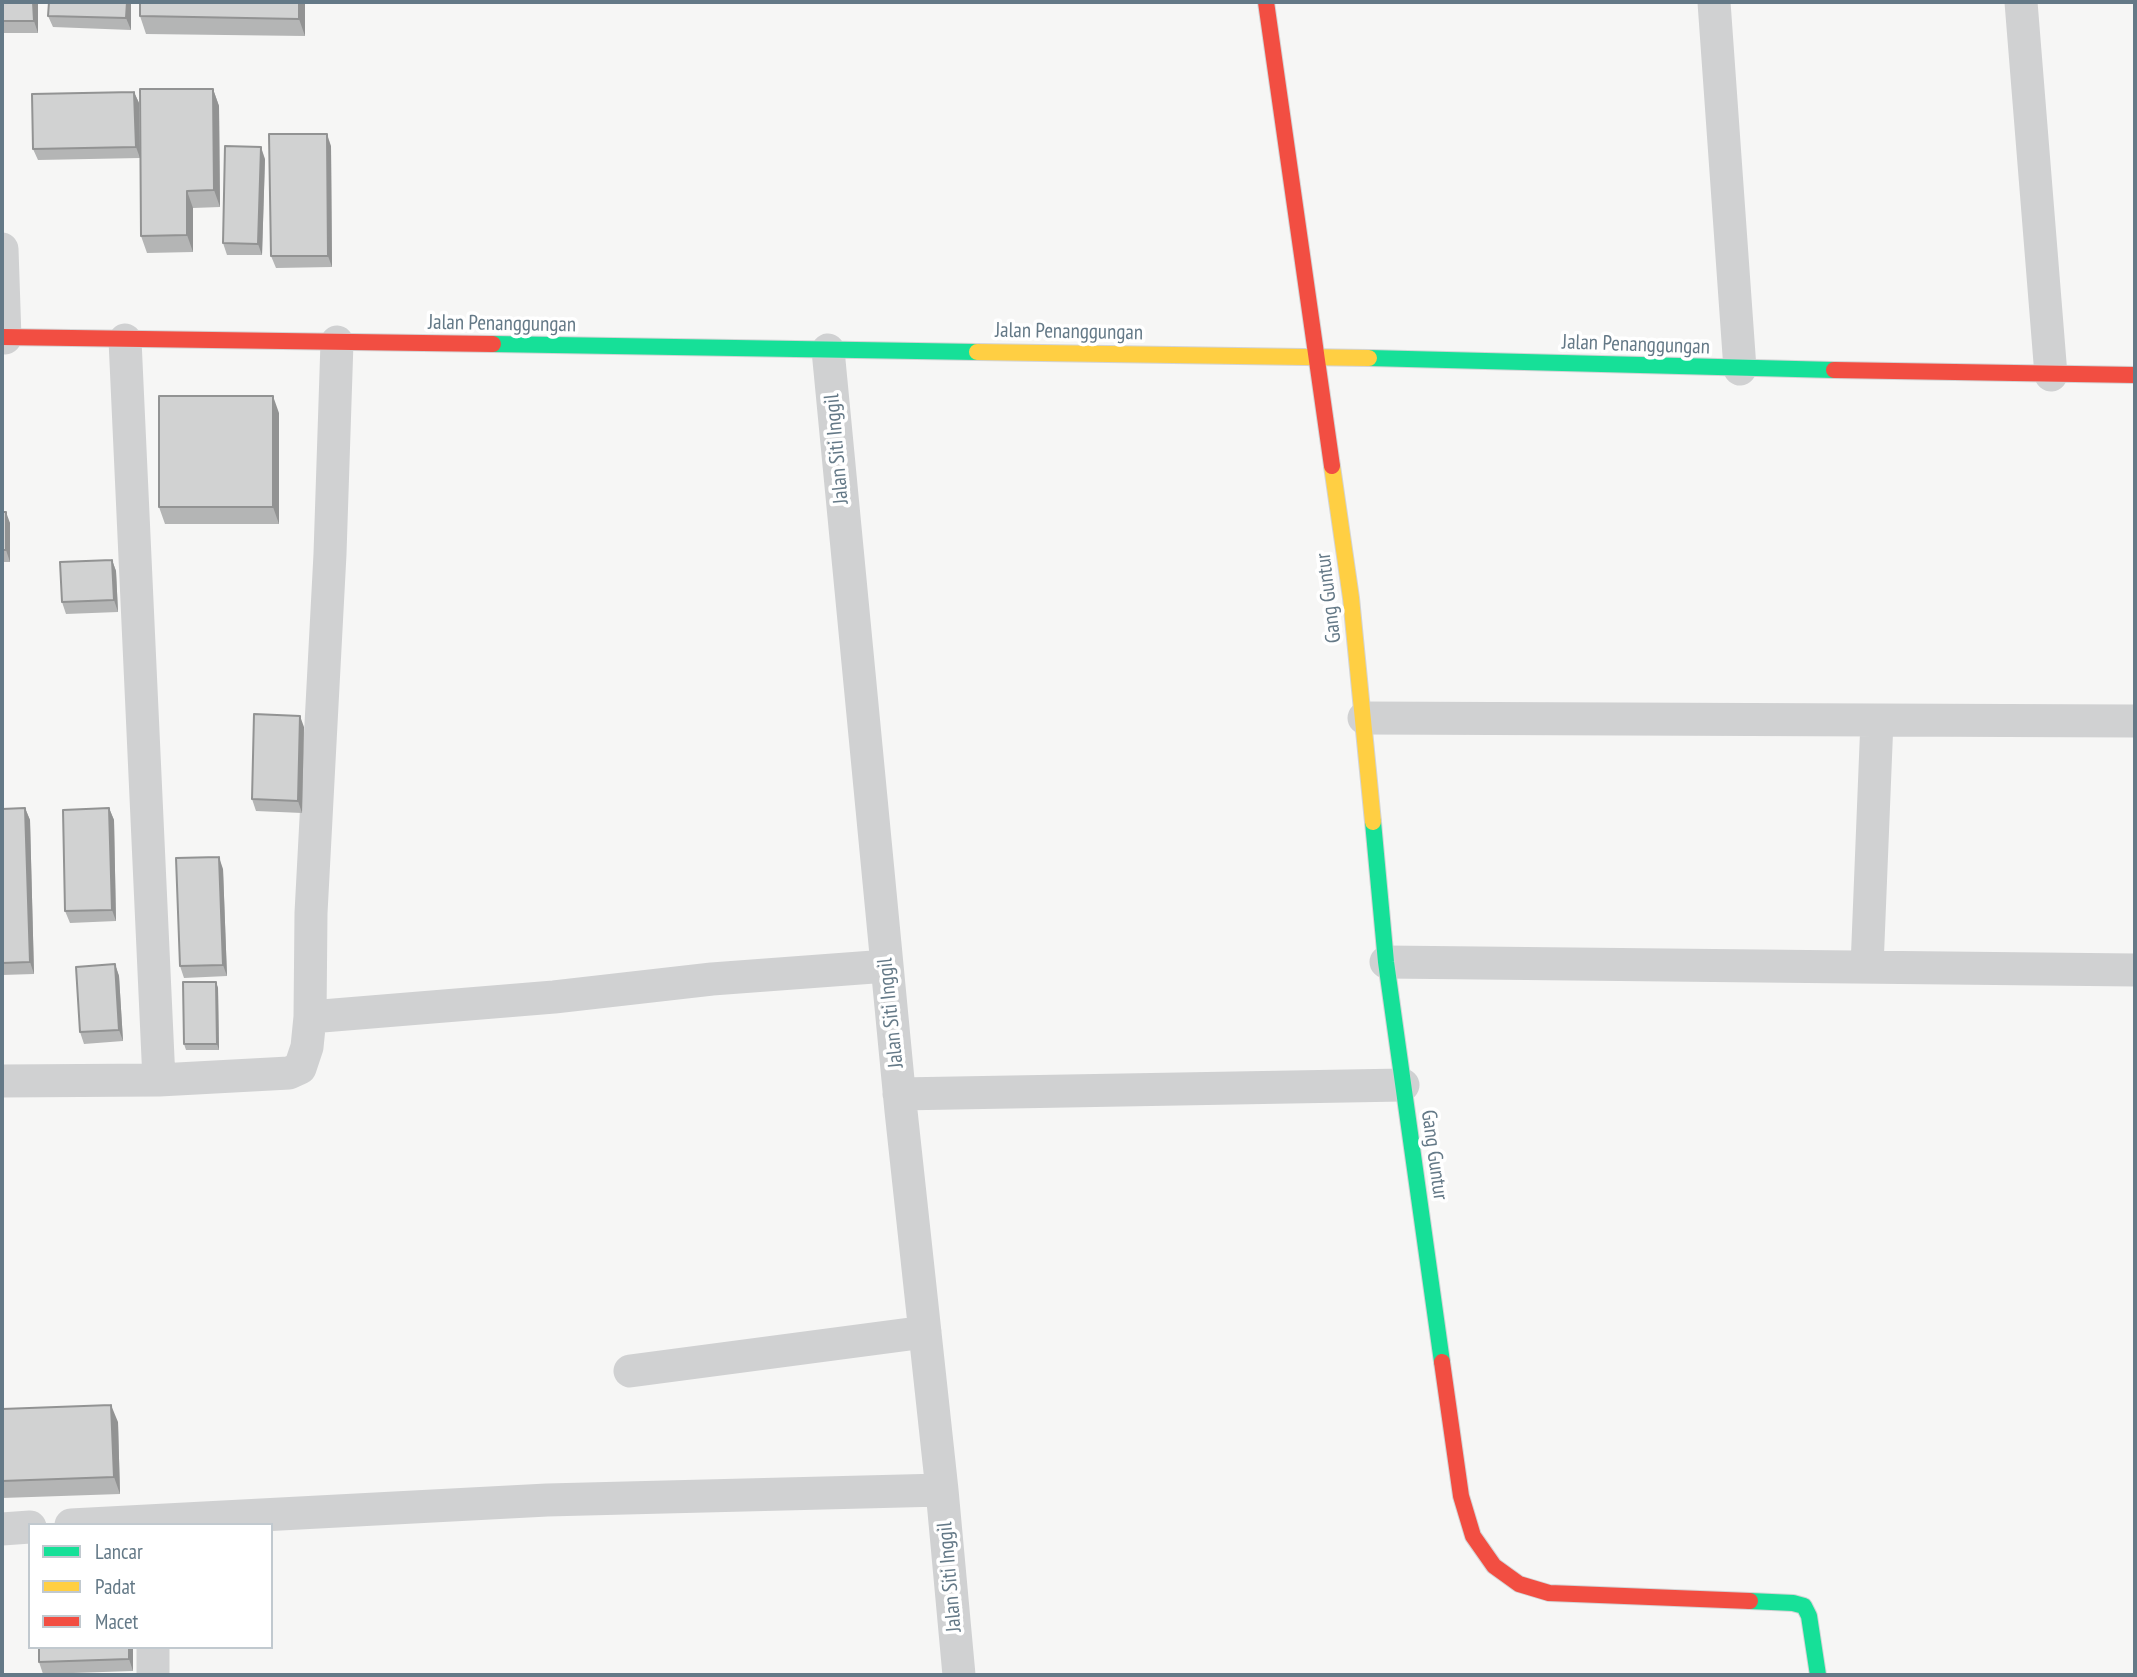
<!DOCTYPE html>
<html>
<head>
<meta charset="utf-8">
<style>
  body { margin:0 }
  #map { position:relative; width:2137px; height:1677px; overflow:hidden; background:#f6f6f5; font-family:"PT Sans Narrow",sans-serif }
  canvas { display:block }
  .frame { position:absolute; inset:0; border:4px solid #647987; pointer-events:none }
  .legend { position:absolute; left:28px; top:1523px; width:245px; height:126px; box-sizing:border-box; background:#fff; border:2px solid #c1c9cf; margin:0; padding:9px 12px; list-style:none; font-size:21px; color:#647987 }
  .legend li { display:flex; align-items:center; gap:14px; height:35px }
  .legend b { width:35px; border:2px solid #c1c9cf }
</style>
</head>
<body>
<div id="map">
<canvas width="2137" height="1677"></canvas>
<div class="frame"></div>
<ul class="legend">
<li><b style="height:9px;background:#16e098"></b>Lancar</li>
<li><b style="height:9px;background:#ffcf43"></b>Padat</li>
<li><b style="height:9px;background:#f24e42"></b>Macet</li>
</ul>
</div>
<script>
const ctx = document.querySelector('canvas').getContext('2d');
ctx.lineJoin = 'round';
function poly(rows) {
  const path = new Path2D();
  for (const r of rows) {
    path.moveTo(r[0], r[1]);
    for (let i = 2; i < r.length; i += 2) path.lineTo(r[i], r[i + 1]);
  }
  return path;
}
function stroke(path, color, width, dash) {
  ctx.strokeStyle = color;
  ctx.lineWidth = width;
  ctx.lineCap = dash ? 'butt' : 'round';
  ctx.setLineDash(dash || []);
  ctx.stroke(path);
}
function paint(path, color) {
  ctx.fillStyle = color;
  ctx.fill(path, 'evenodd');
}
function write(font, color, halo, rows, align = 'center') {
  ctx.font = font + ' "PT Sans Narrow",sans-serif';
  ctx.lineWidth = 7;
  ctx.setLineDash([]);
  ctx.textBaseline = 'middle';
  ctx.strokeStyle = halo;
  ctx.fillStyle = color;
  for (const [text, x, y, turn = 0] of rows) {
    ctx.save();
    ctx.translate(x, y);
    ctx.rotate((+turn || 0) * Math.PI / 180);
    ctx.textAlign = isNaN(turn) ? turn : align;
    if (halo) ctx.strokeText(text, 0, 0);
    ctx.fillText(text, 0, 0);
    ctx.restore();
  }
}
const fast = poly([
  [493,344,977,352],
  [1369,358,1834,370],
  [1373,822,1386,962,1442,1362],
  [1750,1601,1793,1603,1804,1606,1809,1616,1818,1675]
]);
const slow = poly([
  [977,352,1369,358],
  [1332,466,1351,598,1373,822]
]);
const jam = poly([
  [1266,2,1332,466],
  [2,337,493,344],
  [1834,370,2135,375],
  [1442,1362,1461,1496,1473,1536,1494,1566,1519,1584,1549,1593,1750,1601]
]);
stroke(fast, '#d3d4d5', 18);
stroke(slow, '#d3d4d5', 18);
stroke(jam, '#d3d4d5', 18);
stroke(poly([
  [1714,2,1740,369],
  [2021,2,2051,375],
  [2,249,5,338],
  [828,350,901,1111,942,1490,959,1675],
  [1364,718,2135,721],
  [1386,962,2135,970],
  [1867,967,1877,720],
  [310,1017,554,997,712,979,887,966],
  [159,1080,289,1073,300,1068,307,1047,310,1017,311,913,330,554,337,342],
  [2,1081,159,1080,125,340],
  [899,1094,1403,1085],
  [630,1371,925,1332],
  [71,1525,547,1500,942,1490],
  [2,1529,30,1527],
  [153,1675,153,1647]
]), '#d0d1d2', 33);
stroke(fast, '#16e098', 16);
stroke(slow, '#ffcf43', 16);
stroke(jam, '#f24e42', 16);
paint(poly([
  [2,2,38,2,38,33,2,33],
  [49,2,131,2,131,30,53,27,48,16],
  [140,2,305,2,305,36,146,34,140,16],
  [213,89,219,106,220,207,193,208,193,252,147,253,141,236],
  [134,92,139,103,140,158,38,160,33,149],
  [331,146,332,267,276,268,271,256],
  [265,159,262,255,227,255,223,243],
  [279,413,279,524,165,524,159,507],
  [2,512,10,523,10,562,2,562],
  [112,560,116,571,118,612,66,614,62,602],
  [304,727,302,813,256,811,252,799],
  [25,808,30,820,34,974,2,975,2,809],
  [109,808,114,820,116,921,70,923,65,911],
  [223,869,227,976,184,978,180,966],
  [115,964,119,976,123,1041,84,1044,80,1032],
  [216,982,218,988,219,1050,186,1050,184,1044],
  [2,1409,118,1422,120,1494,2,1498],
  [133,1647,133,1671,43,1674,39,1662]
]), '#b4b5b5');
paint(poly([
  [33,2,38,2,38,33,34,21],
  [127,2,131,2,131,30,126,18],
  [299,2,305,2,305,36,299,19],
  [213,89,219,106,220,207,214,190],
  [134,92,139,103,140,158,136,147],
  [327,134,331,146,332,267,328,256],
  [261,147,265,159,262,255,258,244],
  [187,191,193,208,193,252,187,235],
  [273,396,279,413,279,524,273,507],
  [6,512,10,523,10,562,6,550],
  [112,560,116,571,118,612,114,600],
  [300,716,304,727,302,813,298,801],
  [25,808,30,820,34,974,30,962],
  [109,808,114,820,116,921,112,910],
  [219,857,223,869,227,976,223,965],
  [115,964,119,976,123,1041,119,1030],
  [216,982,218,988,219,1050,217,1044],
  [111,1405,118,1422,120,1494,114,1477],
  [129,1647,133,1647,133,1671,129,1659]
]), '#929393');
const building = poly([
  [2,2,33,2,34,21,2,21,2,2],
  [49,2,127,2,126,18,48,16,49,2],
  [140,2,299,2,299,19,140,16,140,2],
  [140,89,213,89,214,190,187,191,187,235,141,236,140,89],
  [134,92,136,147,33,149,32,94,134,92],
  [269,134,327,134,328,256,271,256,269,134],
  [225,146,261,147,258,244,223,243,225,146],
  [159,396,273,396,273,507,159,507,159,396],
  [2,512,6,512,6,550,2,550,2,512],
  [112,560,114,600,62,602,60,562,112,560],
  [254,714,300,716,298,801,252,799,254,714],
  [25,808,30,962,2,963,2,809,25,808],
  [109,808,112,910,65,911,63,810,109,808],
  [219,857,223,965,180,966,176,858,219,857],
  [115,964,119,1030,80,1032,76,967,115,964],
  [183,982,216,982,217,1044,184,1044,183,982],
  [111,1405,114,1477,2,1481,2,1409,111,1405],
  [39,1647,129,1647,129,1659,39,1662,39,1647]
]);
paint(building, '#d1d2d2');
stroke(building, '#929393', 2);
write('21px', '#647987', '#fff', [
  ["Jalan Penanggungan",502,324,1],
  ["Jalan Penanggungan",1069,332,1],
  ["Jalan Penanggungan",1636,345,2],
  ["Jalan Siti Inggil",837,449,-95],
  ["Gang Guntur",1329,598,-97],
  ["Jalan Siti Inggil",891,1013,-96],
  ["Gang Guntur",1434,1155,82],
  ["Jalan Siti Inggil",950,1577,-95]
]);
</script>
</body>
</html>
